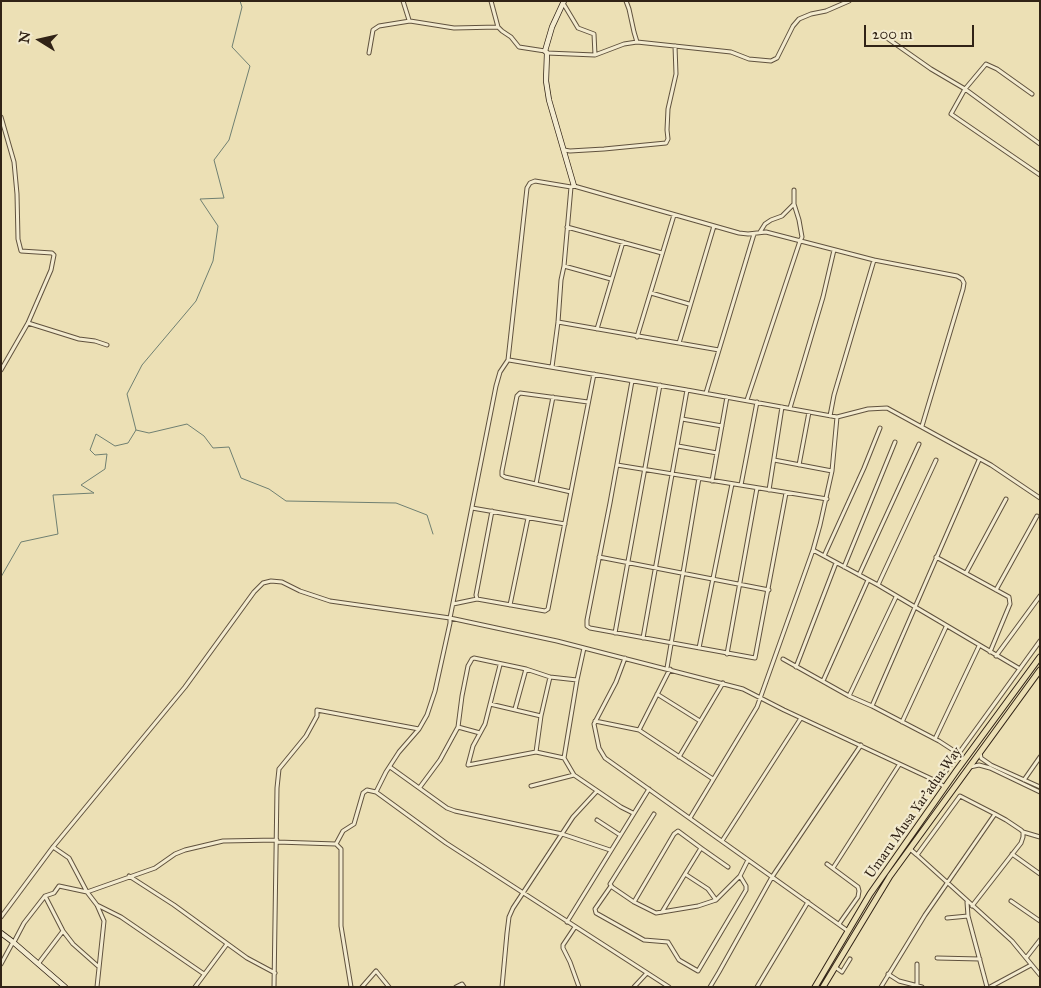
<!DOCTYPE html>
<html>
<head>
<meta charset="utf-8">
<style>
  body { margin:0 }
  #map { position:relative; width:1041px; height:988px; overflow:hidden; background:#ece0b5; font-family:"IM FELL Great Primer",serif }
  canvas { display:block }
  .frame { position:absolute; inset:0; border:2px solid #312316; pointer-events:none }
  .north { position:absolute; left:15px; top:15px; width:50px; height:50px; -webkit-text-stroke:4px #f3ebcf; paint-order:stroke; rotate:280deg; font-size:14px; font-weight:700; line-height:20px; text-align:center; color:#312316 }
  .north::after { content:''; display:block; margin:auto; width:18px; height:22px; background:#312316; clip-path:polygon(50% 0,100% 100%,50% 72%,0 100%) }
  .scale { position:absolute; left:864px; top:25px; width:110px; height:22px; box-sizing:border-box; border:2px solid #312316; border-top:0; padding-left:6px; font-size:15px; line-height:18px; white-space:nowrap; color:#312316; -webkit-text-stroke:4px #f3ebcf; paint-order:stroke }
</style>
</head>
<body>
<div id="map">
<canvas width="1041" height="988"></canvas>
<div class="frame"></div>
<div class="north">N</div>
<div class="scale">200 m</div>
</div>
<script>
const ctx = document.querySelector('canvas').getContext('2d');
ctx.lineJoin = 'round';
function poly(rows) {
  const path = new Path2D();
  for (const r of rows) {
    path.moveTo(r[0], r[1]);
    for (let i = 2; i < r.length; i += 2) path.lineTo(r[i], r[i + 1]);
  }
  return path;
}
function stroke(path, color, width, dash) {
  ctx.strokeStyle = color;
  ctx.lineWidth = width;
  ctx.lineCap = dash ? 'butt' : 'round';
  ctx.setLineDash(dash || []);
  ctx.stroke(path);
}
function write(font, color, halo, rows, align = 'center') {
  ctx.font = font + ' "IM FELL Great Primer",serif';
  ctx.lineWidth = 4.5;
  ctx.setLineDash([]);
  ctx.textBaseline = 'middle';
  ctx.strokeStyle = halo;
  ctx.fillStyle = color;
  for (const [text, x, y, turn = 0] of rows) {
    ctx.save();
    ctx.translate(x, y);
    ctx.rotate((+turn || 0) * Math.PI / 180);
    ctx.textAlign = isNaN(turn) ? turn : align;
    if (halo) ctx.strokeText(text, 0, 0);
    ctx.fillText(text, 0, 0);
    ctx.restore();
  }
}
stroke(poly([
  [136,430,149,433,187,424,204,436,213,448,229,447,241,478,269,489,286,501,396,503,427,515,433,534],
  [1,577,21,542,58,534,53,495,94,493,81,485,105,469,107,454,95,455,90,450,96,434,115,446,128,443,136,430,127,394,142,365,196,301,213,261,218,226,200,199,224,198,214,160,229,140,250,66,232,47,242,7,240,1]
]), '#6f7f71', 1);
const street = poly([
  [403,1,409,20],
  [491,1,498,27,502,31,511,37,519,47,545,51],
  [626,1,629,9,634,32,637,42],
  [563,3,578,28,594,34,595,55],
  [884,36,931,69,965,89,1040,144],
  [369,53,373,30,379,26,410,21,454,28,498,27],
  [547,53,595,55,624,44,637,42,731,52,749,59,771,61,777,58,793,26,799,19,811,14,826,11,849,1],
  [1032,94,997,69,986,64,965,89,951,114,1040,175],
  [1,117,14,162,17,194,18,239,21,251,52,253,54,255,51,270,28,323,1,370],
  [564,150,570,151,604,149,666,143,668,139,667,130,668,109,676,74,675,46],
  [567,227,662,253],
  [760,232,765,224,771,220,782,216,794,204],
  [564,266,611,279],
  [651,293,689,304],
  [558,322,719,350],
  [28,323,79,339,95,341,107,345],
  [597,329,623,242],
  [637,337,674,215],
  [679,343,714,226],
  [509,360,687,390,837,417,868,409,887,408,991,465,1040,498],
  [552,367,558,322,561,280,564,266,571,187],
  [632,381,610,503,587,620,587,626,590,628,755,658,786,493],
  [706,393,754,234],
  [747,400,800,241,802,237,799,220,794,204,794,190],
  [790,408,823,297,834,250],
  [830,416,834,395,874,260],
  [682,419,722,426],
  [922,426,963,289,964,283,962,279,957,276,874,260,766,232,748,234,739,233,574,186,571,187,535,181,530,183,527,188,508,360,500,372,496,386,450,618,557,641,743,689,784,710,934,780,945,787],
  [678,446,717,453],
  [774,460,832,471],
  [617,465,827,499],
  [799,465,809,412],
  [712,481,727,397],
  [536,484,553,397],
  [741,485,757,402],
  [769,490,782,407],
  [571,492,505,477,502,475,502,471,517,396,520,393,588,402],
  [472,508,565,524],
  [492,511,476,595,477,599,545,611,548,609,594,374],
  [813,550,878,585,1020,669],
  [824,556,864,468,880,428],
  [599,557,769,590],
  [936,557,1009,597,1010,604,990,652],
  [844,567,895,442],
  [966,573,1006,499],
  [859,575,919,444],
  [878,585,936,460],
  [996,590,1037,516],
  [453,604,477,599],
  [510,605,528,518],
  [615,633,660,385],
  [643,638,687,390],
  [584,648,577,680,564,758,574,775,621,807,633,813],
  [699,648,732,484],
  [727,654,757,488],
  [996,656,1040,596],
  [625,658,616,682,594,724,599,748,605,758,848,931],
  [783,659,849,696],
  [500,665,485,724,473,746,468,765,536,752,564,758],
  [796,667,836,563],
  [667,668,699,478],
  [823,681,868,580],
  [657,694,700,721],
  [490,704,541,716],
  [872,706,849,696,896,597],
  [515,709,526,669],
  [595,721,639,730,713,779],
  [902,722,946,627],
  [458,727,480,733],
  [639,730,670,669],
  [935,739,979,646],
  [536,752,541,716,550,677],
  [980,752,981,758,991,765,1040,787],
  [959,754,939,741,872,706,979,460],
  [679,757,723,683],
  [390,767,447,808,455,811,562,834,610,850],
  [970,767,979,765,990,768,1040,792],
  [1024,780,1040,757],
  [938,782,1040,641],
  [531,786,574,775],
  [420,787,440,760,458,727,462,696,468,666,472,659,474,658,526,669,550,677,577,680],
  [376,792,386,772,399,752,419,729],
  [654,814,610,884,612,887,634,902,656,913,698,906,716,900,740,876,748,860],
  [690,818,757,707,813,550,820,525,832,471,837,417],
  [597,820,620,835],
  [1023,832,1040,837],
  [722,841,801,718],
  [277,842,336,844,341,849,341,926,351,987],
  [336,844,343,831,354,824,363,793,367,790,376,792,446,843,669,987],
  [53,847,69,858,87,892,97,905,104,921,97,987],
  [701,848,728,867],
  [1012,854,1040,874],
  [917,855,1012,941,1040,975],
  [827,864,858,887,859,891,858,897,839,924],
  [833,868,899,765],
  [129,876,174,905,247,958,275,973],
  [611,886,595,909,596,913,644,940,668,942,679,960,698,971,746,890,746,886,740,876],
  [45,896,63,931,73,944,99,967],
  [1011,901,1040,921],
  [634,902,674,834,678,831,701,848,685,874,708,889,716,900],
  [967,902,968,916,987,987],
  [97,905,121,917,204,974],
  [972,906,1021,843,1023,837,1023,832,1021,830,1006,820,995,814],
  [662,912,685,874],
  [1,917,53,847,185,687,254,592,263,583,271,581,282,582,300,591,330,601,450,618,450,623,435,691,427,715,419,729,317,710,317,716,306,736,279,769,277,788,274,987],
  [947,918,968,916],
  [567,922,649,789],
  [575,927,563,945,563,948,570,962,579,987],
  [14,942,24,923,45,896,54,893,59,886,87,892,155,868,175,854,185,850,223,841,277,840],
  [937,958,980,959],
  [1026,958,1040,940],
  [1,964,13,942],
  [38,964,63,931],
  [917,964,917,985],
  [835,967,842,972,850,959],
  [888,974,899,981,922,987],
  [195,987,227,944],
  [362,987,376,971,389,987],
  [456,987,462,984,464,987],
  [502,987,507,933,509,917,513,908,573,817,597,791],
  [634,987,647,973],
  [710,987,719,972,772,877,861,745],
  [757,987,808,902],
  [881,987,925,915,995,814,960,796,917,855,910,849],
  [990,987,1031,965]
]);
const secondary = poly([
  [564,1,552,27,545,51,547,53,546,81,549,100,574,186],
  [1,933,13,942,65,987]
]);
const primary = poly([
  [815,987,870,894,957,770,1040,657],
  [823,987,890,876,1040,670]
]);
stroke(street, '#60523e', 5);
stroke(secondary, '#312316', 6);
stroke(primary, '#312316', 7);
stroke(street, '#f3ebcf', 3);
stroke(secondary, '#f3ebcf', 4.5);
stroke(primary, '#ece0b5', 5);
write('14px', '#312316', '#f3ebcf', [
  ["Umaru Musa Yar'adua Way",914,813,-55]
]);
</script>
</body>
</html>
